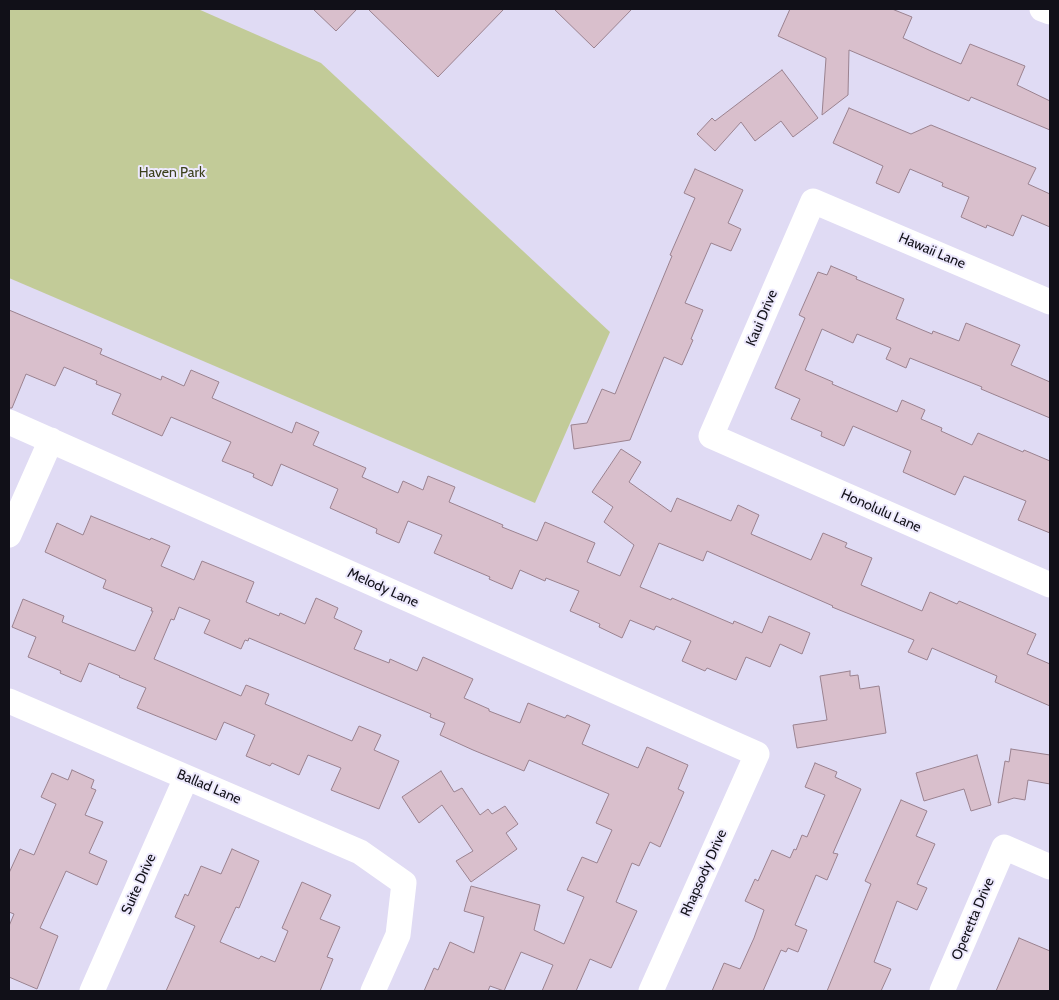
<!DOCTYPE html>
<html>
<head>
<meta charset="utf-8">
<style>
  body { margin:0 }
  #map { position:relative; width:1059px; height:1000px; overflow:hidden; background:#e0dbf4; font-family:Cabin,sans-serif }
  canvas { display:block }
  .frame { position:absolute; inset:0; border:10px solid #111018; pointer-events:none }
</style>
</head>
<body>
<div id="map">
<canvas width="1059" height="1000"></canvas>
<div class="frame"></div>
</div>
<script>
const ctx = document.querySelector('canvas').getContext('2d');
ctx.lineJoin = 'round';
function paint(path, color) {
  ctx.fillStyle = color;
  ctx.fill(path, 'evenodd');
}
function poly(rows) {
  const path = new Path2D();
  for (const r of rows) {
    path.moveTo(r[0], r[1]);
    for (let i = 2; i < r.length; i += 2) path.lineTo(r[i], r[i + 1]);
  }
  return path;
}
function stroke(path, color, width, dash) {
  ctx.strokeStyle = color;
  ctx.lineWidth = width;
  ctx.lineCap = dash ? 'butt' : 'round';
  ctx.setLineDash(dash || []);
  ctx.stroke(path);
}
function write(font, color, halo, rows, align = 'center') {
  ctx.font = font + ' Cabin,sans-serif';
  ctx.lineWidth = 4;
  ctx.setLineDash([]);
  ctx.textBaseline = 'middle';
  ctx.strokeStyle = halo;
  ctx.fillStyle = color;
  for (const [text, x, y, turn = 0] of rows) {
    ctx.save();
    ctx.translate(x, y);
    ctx.rotate((+turn || 0) * Math.PI / 180);
    ctx.textAlign = isNaN(turn) ? turn : align;
    if (halo) ctx.strokeText(text, 0, 0);
    ctx.fillText(text, 0, 0);
    ctx.restore();
  }
}
paint(poly([
  [9,9,198,9,321,63,610,332,535,503,9,278]
]), '#c2cb98');
const building = poly([
  [313,9,357,9,336,31,313,9],
  [368,9,504,9,438,77,368,9],
  [554,9,632,9,594,48,554,9],
  [790,9,892,9,912,17,903,38,931,51,961,64,970,44,1025,66,1017,85,1050,101,1050,130,971,97,969,101,849,50,848,95,822,115,826,58,778,36,790,9],
  [782,70,818,118,793,137,781,121,755,141,741,122,715,151,697,134,712,118,715,121,782,70],
  [849,108,911,134,931,125,1036,168,1028,184,1050,194,1050,227,1022,215,1013,236,987,225,986,228,961,217,969,197,942,186,943,183,910,169,899,193,876,183,883,166,833,143,849,108],
  [695,169,743,190,728,223,741,229,731,251,711,243,685,303,703,310,691,339,693,340,682,365,664,357,630,440,574,449,571,425,587,423,602,389,615,394,672,256,670,255,695,198,684,193,695,169],
  [831,266,857,277,856,279,904,299,896,319,932,334,933,331,959,341,966,323,1020,345,1011,365,1050,382,1050,418,981,389,982,387,910,358,906,368,886,359,891,348,857,334,853,343,822,329,805,370,833,382,832,384,897,412,902,400,925,410,921,419,942,428,941,431,972,445,978,433,1023,452,1024,450,1050,461,1050,533,1018,520,1026,501,964,476,955,495,903,472,911,451,853,426,844,446,821,436,822,432,791,419,800,399,775,388,805,318,799,315,818,272,827,275,831,266],
  [9,310,102,349,100,354,161,380,162,376,184,386,191,370,219,382,212,398,292,433,296,422,319,432,313,445,366,468,362,477,398,493,403,481,423,490,428,476,455,487,449,502,503,525,502,527,537,541,545,522,595,543,587,562,620,576,634,545,604,522,613,507,592,492,621,449,641,462,629,482,671,512,677,498,731,521,738,505,759,515,751,534,811,560,823,533,847,543,845,547,872,558,861,585,922,611,930,592,957,604,959,601,1036,634,1027,654,1050,664,1050,706,995,682,997,676,932,648,927,660,908,652,914,640,832,607,833,606,707,551,703,561,659,543,640,587,671,600,672,598,733,624,734,621,762,633,769,616,810,633,802,654,780,644,770,667,746,657,736,680,707,668,705,671,682,661,691,641,656,626,654,630,630,620,622,638,599,627,600,624,570,611,579,591,546,578,545,581,520,570,512,589,489,579,490,577,434,553,442,535,408,521,399,543,376,533,377,529,330,508,338,489,281,464,272,486,253,477,254,474,222,461,231,442,171,417,162,436,112,414,121,394,96,384,97,381,64,367,55,386,26,374,12,408,9,408,9,310],
  [91,516,150,540,151,538,170,546,161,566,194,580,202,561,254,582,246,602,279,616,280,613,305,624,316,598,338,608,334,618,362,631,354,649,389,663,390,659,417,671,423,657,473,679,464,698,489,709,489,711,520,723,528,703,565,718,567,715,590,725,582,744,638,768,647,747,688,765,678,789,684,792,660,847,650,842,639,866,632,863,616,902,637,911,611,968,590,959,576,991,542,991,553,965,521,952,504,991,490,986,488,991,424,991,434,968,438,970,450,942,474,953,484,917,464,911,471,886,540,905,534,930,564,944,584,897,567,890,582,857,597,863,612,830,596,823,609,794,529,760,524,771,473,750,440,735,445,723,430,717,431,714,249,638,248,641,245,640,241,649,204,633,210,620,179,607,174,620,171,619,154,659,241,696,246,685,269,694,265,704,352,741,359,726,381,735,374,750,399,761,379,809,331,790,341,768,308,755,299,775,272,763,270,766,246,756,255,735,224,722,216,740,137,708,146,688,119,677,120,676,89,663,81,682,60,673,61,671,28,657,36,637,12,627,23,599,64,616,62,622,131,650,135,651,153,611,151,611,152,608,103,588,106,580,45,552,57,523,83,535,91,516],
  [850,671,850,676,858,675,860,689,879,686,886,733,797,748,793,725,827,720,820,676,850,671],
  [1011,749,1050,755,1050,784,1028,780,1025,800,1014,798,998,803,1005,761,1009,762,1011,749],
  [977,755,991,805,971,811,964,789,924,801,916,773,977,755],
  [815,763,837,772,835,777,861,789,833,853,838,854,827,880,816,875,795,925,807,930,798,952,788,948,786,952,781,950,763,991,712,991,724,963,740,969,754,938,764,910,745,901,755,879,758,881,772,850,790,858,794,849,796,850,802,835,807,837,825,795,805,787,815,763],
  [72,770,94,780,91,788,96,790,85,815,103,822,89,853,107,861,97,885,66,871,40,928,58,936,37,989,9,977,9,926,14,914,9,912,9,873,20,849,34,855,56,804,41,797,52,773,68,780,72,770],
  [441,771,454,792,462,788,480,815,488,809,492,814,505,806,518,824,506,833,517,849,471,882,456,861,473,851,442,805,419,823,402,797,441,771],
  [901,800,927,811,916,836,935,844,917,884,927,888,917,910,897,901,874,962,891,969,881,991,827,991,871,884,865,881,901,800],
  [232,849,259,861,239,908,236,907,220,942,259,959,261,956,275,962,288,931,282,928,302,882,331,895,320,919,340,927,327,957,333,959,320,991,166,991,195,926,175,917,185,894,188,896,201,866,221,874,232,849],
  [1019,938,1050,951,1050,991,996,991,1019,938]
]);
paint(building, '#d9bfcc');
stroke(building, '#9a828f', 1);
stroke(poly([
  [1042,9,1050,12],
  [1050,302,813,201,711,436,1050,585],
  [9,422,757,754,651,991],
  [9,535,51,440],
  [9,701,360,852,404,883,398,935,373,991],
  [92,991,186,778],
  [942,991,1004,847,1050,867]
]), '#fff', 25);
write('14px', '#3b401b', '#ede9fd', [
  ["Haven Park",172,173]
]);
write('14px', '#111018', '#ede9fd', [
  ["Hawaii Lane",932,251,23],
  ["Kaui Drive",762,318,-67],
  ["Honolulu Lane",881,511,24],
  ["Melody Lane",383,588,24],
  ["Ballad Lane",209,787,23],
  ["Rhapsody Drive",704,873,-66],
  ["Suite Drive",139,884,-66],
  ["Operetta Drive",973,919,-67]
]);
</script>
</body>
</html>
